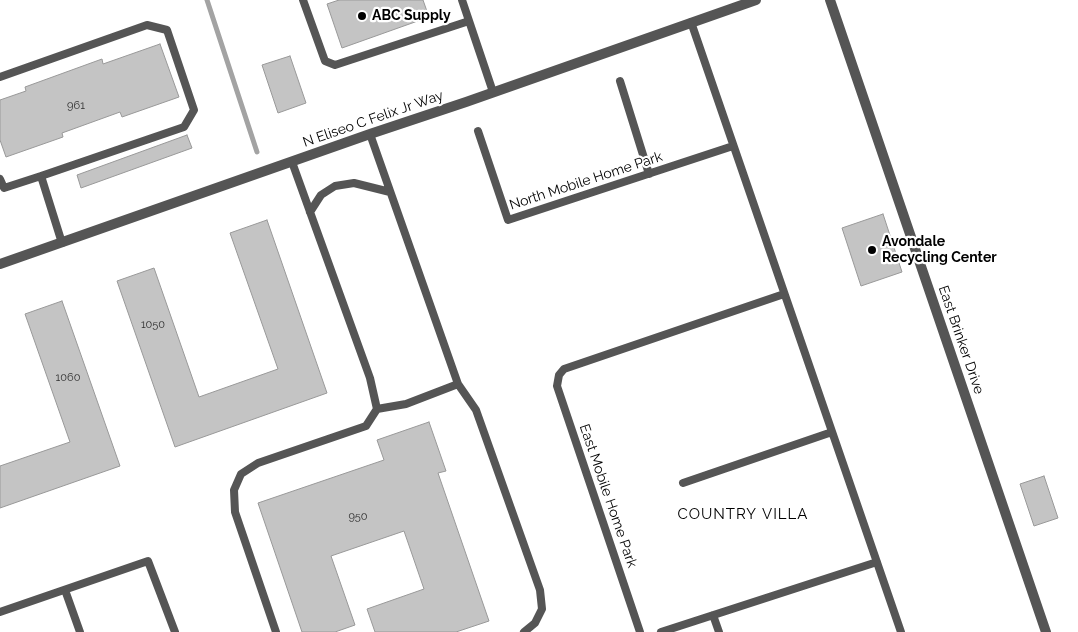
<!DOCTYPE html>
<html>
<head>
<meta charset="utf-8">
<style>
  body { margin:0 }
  canvas { display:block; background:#fff }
</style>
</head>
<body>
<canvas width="1078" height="632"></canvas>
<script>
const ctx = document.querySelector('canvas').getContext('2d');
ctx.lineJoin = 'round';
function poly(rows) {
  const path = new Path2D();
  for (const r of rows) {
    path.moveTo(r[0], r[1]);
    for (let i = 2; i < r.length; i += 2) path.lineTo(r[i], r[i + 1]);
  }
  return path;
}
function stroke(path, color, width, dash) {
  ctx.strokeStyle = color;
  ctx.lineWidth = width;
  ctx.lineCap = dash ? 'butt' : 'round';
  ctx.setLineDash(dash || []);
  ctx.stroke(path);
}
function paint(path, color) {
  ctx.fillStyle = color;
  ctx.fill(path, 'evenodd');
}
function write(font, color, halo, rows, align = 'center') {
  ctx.font = font + ' Raleway,sans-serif';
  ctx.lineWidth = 4.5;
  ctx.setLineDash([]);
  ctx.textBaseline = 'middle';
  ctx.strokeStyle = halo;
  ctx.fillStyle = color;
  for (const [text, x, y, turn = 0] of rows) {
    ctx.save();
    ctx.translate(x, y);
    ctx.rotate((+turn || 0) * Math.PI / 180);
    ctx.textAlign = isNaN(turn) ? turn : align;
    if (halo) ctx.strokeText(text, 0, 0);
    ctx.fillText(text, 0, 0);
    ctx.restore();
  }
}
stroke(poly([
  [207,0,257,152]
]), '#a3a3a3', 5);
const building = poly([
  [339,0,423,0,429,17,342,48,327,4,339,0],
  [160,44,179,97,122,117,120,112,62,133,63,137,6,157,0,140,0,100,26,91,25,87,102,59,103,64,160,44],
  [290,56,306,103,278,113,262,65,290,56],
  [187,135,192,148,81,188,77,175,187,135],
  [883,214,902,272,861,286,842,228,883,214],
  [267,220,327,393,175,447,117,281,154,268,199,397,278,369,230,233,267,220],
  [62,301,120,466,0,508,0,466,70,442,25,314,62,301],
  [429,422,446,471,438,473,489,621,456,632,375,632,367,609,424,589,404,531,331,556,355,625,335,632,302,632,258,503,384,460,377,440,429,422],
  [1044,476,1058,518,1034,526,1020,484,1044,476]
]);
paint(building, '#c4c4c4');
stroke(building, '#999', 1);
stroke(poly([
  [303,0,325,61,335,65,469,21],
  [462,0,493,92],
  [691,22,901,632],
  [0,77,147,25,167,30,194,110,184,127,41,176,62,243],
  [620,81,649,174],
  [478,131,508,220,733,146],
  [370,134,458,384,476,410,540,590,542,609,535,623,524,632],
  [292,162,370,378,377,409],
  [0,179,4,188,41,176],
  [310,212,321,195,335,186,354,183,390,192],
  [683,483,832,432],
  [65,590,80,632],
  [0,612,148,561,175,632],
  [713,615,719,632],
  [276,632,235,512,234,490,241,474,258,463,366,426,377,409,406,404,458,384],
  [640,632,557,386,559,375,564,369,784,294],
  [661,632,877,562]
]), '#555', 8);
stroke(poly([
  [830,0,1046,632],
  [0,264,370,134,466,102,756,0]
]), '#555', 10);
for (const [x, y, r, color] of [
  [362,16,5,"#000"],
  [872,250,5,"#000"]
]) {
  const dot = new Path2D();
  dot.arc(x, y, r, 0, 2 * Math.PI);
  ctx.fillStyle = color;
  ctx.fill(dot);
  stroke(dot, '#fff', 2);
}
write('11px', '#313131', null, [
  ["961",76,106],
  ["1050",153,325],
  ["1060",68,378],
  ["950",358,517]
]);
write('bold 14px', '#000', '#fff', [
  ["ABC Supply",372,16],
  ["Avondale",882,242],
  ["Recycling Center",882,258]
], 'left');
write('14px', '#000', '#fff', [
  ["N Eliseo C Felix Jr Way",373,119,-19],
  ["North Mobile Home Park",586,181,-18],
  ["East Brinker Drive",961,340,71],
  ["East Mobile Home Park",608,496,71]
]);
ctx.letterSpacing = '1px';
write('15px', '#000', '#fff', [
  ["COUNTRY VILLA",743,514]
]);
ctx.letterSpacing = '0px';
</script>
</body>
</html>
